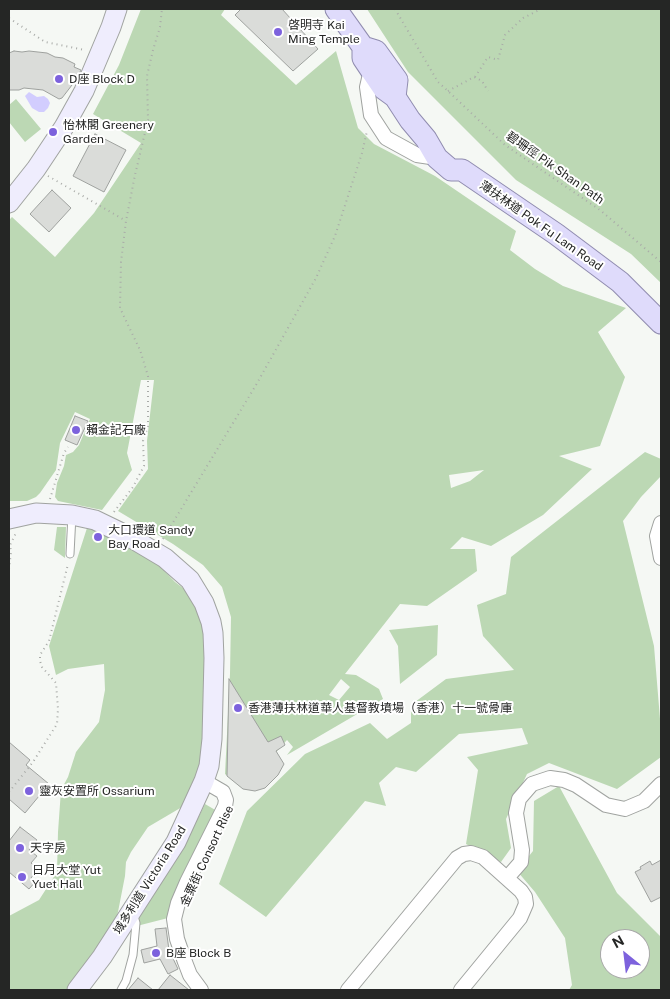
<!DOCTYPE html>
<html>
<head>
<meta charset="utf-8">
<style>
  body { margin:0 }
  #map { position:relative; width:670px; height:999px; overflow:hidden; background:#f5f8f4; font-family:"Public Sans",sans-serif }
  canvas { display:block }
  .frame { position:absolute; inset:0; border:10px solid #252625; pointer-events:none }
  .north { position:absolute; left:600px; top:929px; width:50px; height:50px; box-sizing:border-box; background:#fff; border:1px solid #a8a8a8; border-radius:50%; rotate:331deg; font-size:14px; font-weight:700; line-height:20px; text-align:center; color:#252625 }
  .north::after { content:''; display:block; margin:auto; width:18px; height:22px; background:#7d62dd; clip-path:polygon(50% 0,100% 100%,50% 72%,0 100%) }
</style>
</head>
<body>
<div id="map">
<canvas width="670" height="999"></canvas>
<div class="frame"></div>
<div class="north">N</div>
</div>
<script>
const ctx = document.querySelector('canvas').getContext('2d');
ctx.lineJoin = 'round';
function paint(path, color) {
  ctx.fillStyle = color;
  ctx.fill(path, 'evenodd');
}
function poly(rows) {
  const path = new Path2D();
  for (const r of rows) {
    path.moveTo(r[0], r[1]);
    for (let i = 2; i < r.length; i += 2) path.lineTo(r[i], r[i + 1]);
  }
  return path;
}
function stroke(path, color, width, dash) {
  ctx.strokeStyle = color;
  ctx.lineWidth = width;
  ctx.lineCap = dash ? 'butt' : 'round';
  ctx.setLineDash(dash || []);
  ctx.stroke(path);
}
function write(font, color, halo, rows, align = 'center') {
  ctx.font = font + ' "Public Sans","Noto Sans TC",sans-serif';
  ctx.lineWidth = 4;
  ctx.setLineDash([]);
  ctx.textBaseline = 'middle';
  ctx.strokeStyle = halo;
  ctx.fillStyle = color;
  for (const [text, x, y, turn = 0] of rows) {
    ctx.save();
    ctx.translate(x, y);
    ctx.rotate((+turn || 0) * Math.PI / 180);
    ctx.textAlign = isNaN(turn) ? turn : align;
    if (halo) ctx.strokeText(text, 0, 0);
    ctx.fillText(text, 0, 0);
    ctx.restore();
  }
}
paint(poly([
  [141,9,225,9,221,15,296,85,336,51,358,128,374,144,435,176,516,231,510,250,535,269,563,286,626,308,598,332,625,377,600,446,559,456,592,469,543,515,491,546,462,537,450,549,475,549,477,571,427,606,400,604,345,674,356,675,379,689,383,699,287,755,293,747,287,740,277,751,274,764,266,776,243,789,225,774,230,674,231,617,222,587,203,565,173,544,118,511,148,469,147,441,154,380,141,380,127,453,132,470,102,510,58,501,55,497,57,483,64,466,66,455,73,452,79,445,90,419,75,412,60,443,56,470,40,493,36,497,27,501,9,501,9,220,12,217,55,257,94,213,141,143,93,114,119,65],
  [484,470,470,481,451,488,449,475],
  [341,679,350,687,339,700,329,695],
  [367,9,661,9,661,283,631,254,516,180,408,72],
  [16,99,41,129,25,142,9,122,9,105],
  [645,452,661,459,661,476,641,497,623,521,654,646,661,731,661,757,617,789,549,763,527,774,506,819,511,848,501,862,466,844,478,770,467,757,528,744,522,728,459,734,416,772,396,767,379,783,386,806,365,801,266,917,219,884,247,811,305,754,370,723,387,739,411,723,411,705,446,679,514,670,483,636,477,605,506,594,511,557],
  [57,527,66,527,65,558,54,550],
  [87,528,114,536,154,560,175,582,187,591,200,609,206,647,205,739,201,765,182,807,148,827,131,852,126,862,125,876,117,917,89,966,66,990,9,990,9,916,39,900,57,872,58,832,61,790,68,777,76,752,99,722,105,690,104,664,68,669,56,675,49,646],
  [438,625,437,655,400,684,398,646,389,630],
  [559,786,617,893,661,937,661,990,569,990,572,985,565,938,535,892,517,871,533,851,534,801],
  [610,939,640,939,640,969,610,969],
  [205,804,217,811,168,918,129,928,194,826]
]), '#bcd8b4');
paint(poly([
  [29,92,37,97,44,96,48,99,50,103,48,108,44,112,39,112,32,108,25,96]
]), '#d2cdfe');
const building = poly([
  [241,9,282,9,318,49,293,71,235,15,241,9],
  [14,51,22,52,29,51,47,53,55,57,63,58,75,64,74,67,81,70,79,74,71,78,73,81,70,84,72,85,62,98,59,99,43,90,24,88,19,90,9,90,9,53,14,51],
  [95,134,126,150,104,192,73,176,95,134],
  [52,190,71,208,49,232,30,214,52,190],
  [75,416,88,421,77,445,65,440,75,416],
  [229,679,268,742,281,736,285,745,276,751,284,764,278,775,265,788,255,791,243,789,227,776,229,679],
  [9,742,30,760,26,765,49,784,25,813,9,799,9,742],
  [20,827,37,840,29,850,37,856,31,863,38,869,31,878,35,882,29,889,9,872,9,841,20,827],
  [661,860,661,897,651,902,635,872,641,869,640,867,650,861,652,865,661,860],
  [166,928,169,950,178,969,168,974,160,959,144,963,141,950,157,946,155,929,166,928],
  [170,975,189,990,158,990,170,975],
  [138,978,153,990,128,990,138,978]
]);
paint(building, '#dadcd9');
stroke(building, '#9ea19e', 1);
const lane = poly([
  [70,554,72,515],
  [121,990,126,981,133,955,136,923,133,913]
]);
const street = poly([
  [371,70,367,87,371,115,386,138,417,155,437,158],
  [661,523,657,536,661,558],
  [507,878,521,862,522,850,516,813,519,799,532,784,550,778,564,780,576,785,606,805,625,809,644,801,661,784],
  [201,990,190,975,185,962,177,939,174,919,178,903,187,882,225,806,226,800,223,792,204,781],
  [348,990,457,858,464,854,471,853,483,857,521,891,525,897,526,904,520,918,461,990]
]);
const secondary = poly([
  [9,203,36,169,64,127,84,91,111,27,117,9],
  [9,519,36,513,72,515,95,520,128,536,165,558,190,580,204,603,211,622,213,633,214,658,212,739,209,766,204,781,176,842,102,957,77,990]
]);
const primary = poly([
  [336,9,363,47,363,58,371,70,384,89,395,97,410,120,426,139,437,158,451,170,462,170,556,234,620,282,661,323],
  [363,47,376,51,397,80,395,97]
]);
stroke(lane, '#a0a3a0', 9);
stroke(street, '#a0a3a0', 16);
stroke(secondary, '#a0a3a0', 21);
stroke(primary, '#908caf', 23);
stroke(poly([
  [395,9,438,82,448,91,505,145,600,210,661,262],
  [9,18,45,42,85,50],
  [475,77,488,57,498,60,505,35,523,18,541,9],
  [448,91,474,77,482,81,488,91],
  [48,176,126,221],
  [50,499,64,453,68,447],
  [114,512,133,487,144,466,143,441,148,426,148,376,140,350,120,308,121,262,126,221,135,175,148,120,147,76,153,50,160,27,162,9],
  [163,539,256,385,316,278,335,236,362,153,367,131],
  [9,569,11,552,10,545,16,533],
  [9,792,33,762,57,724,58,709,56,683,42,667,40,661,40,655,49,641,68,564]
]), '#a9aba8', 2, [1, 4]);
stroke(lane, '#fff', 7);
stroke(street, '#fff', 14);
stroke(secondary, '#efedfd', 19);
stroke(primary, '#dfdbfb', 21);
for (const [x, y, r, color] of [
  [278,32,5,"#7d62dd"],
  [59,79,5,"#7d62dd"],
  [53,132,5,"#7d62dd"],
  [76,430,5,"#7d62dd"],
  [98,537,5,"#7d62dd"],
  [238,708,5,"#7d62dd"],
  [29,791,5,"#7d62dd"],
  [20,848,5,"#7d62dd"],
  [22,877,5,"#7d62dd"],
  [156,953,5,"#7d62dd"]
]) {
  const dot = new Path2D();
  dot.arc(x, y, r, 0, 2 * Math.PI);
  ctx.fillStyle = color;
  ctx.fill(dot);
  stroke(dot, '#fff', 2);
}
write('12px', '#252625', '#fff', [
  ["啓明寺 Kai",288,25],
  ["Ming Temple",288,39],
  ["D座 Block D",69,79],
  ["怡林閣 Greenery",63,125],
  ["Garden",63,139],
  ["賴金記石廠",86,430],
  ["大口環道 Sandy",108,530],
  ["Bay Road",108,544],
  ["香港薄扶林道華人基督教墳場（香港）十一號骨庫",248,708],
  ["靈灰安置所 Ossarium",39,791],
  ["天字房",30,848],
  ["日月大堂 Yut",32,870],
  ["Yuet Hall",32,884],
  ["B座 Block B",166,953]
], 'left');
write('12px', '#252625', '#fff', [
  ["碧珊徑 Pik Shan Path",555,168,35],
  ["薄扶林道 Pok Fu Lam Road",541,226,35],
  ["金粟街 Consort Rise",207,856,-65],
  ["域多利道 Victoria Road",150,880,-58]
]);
</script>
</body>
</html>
